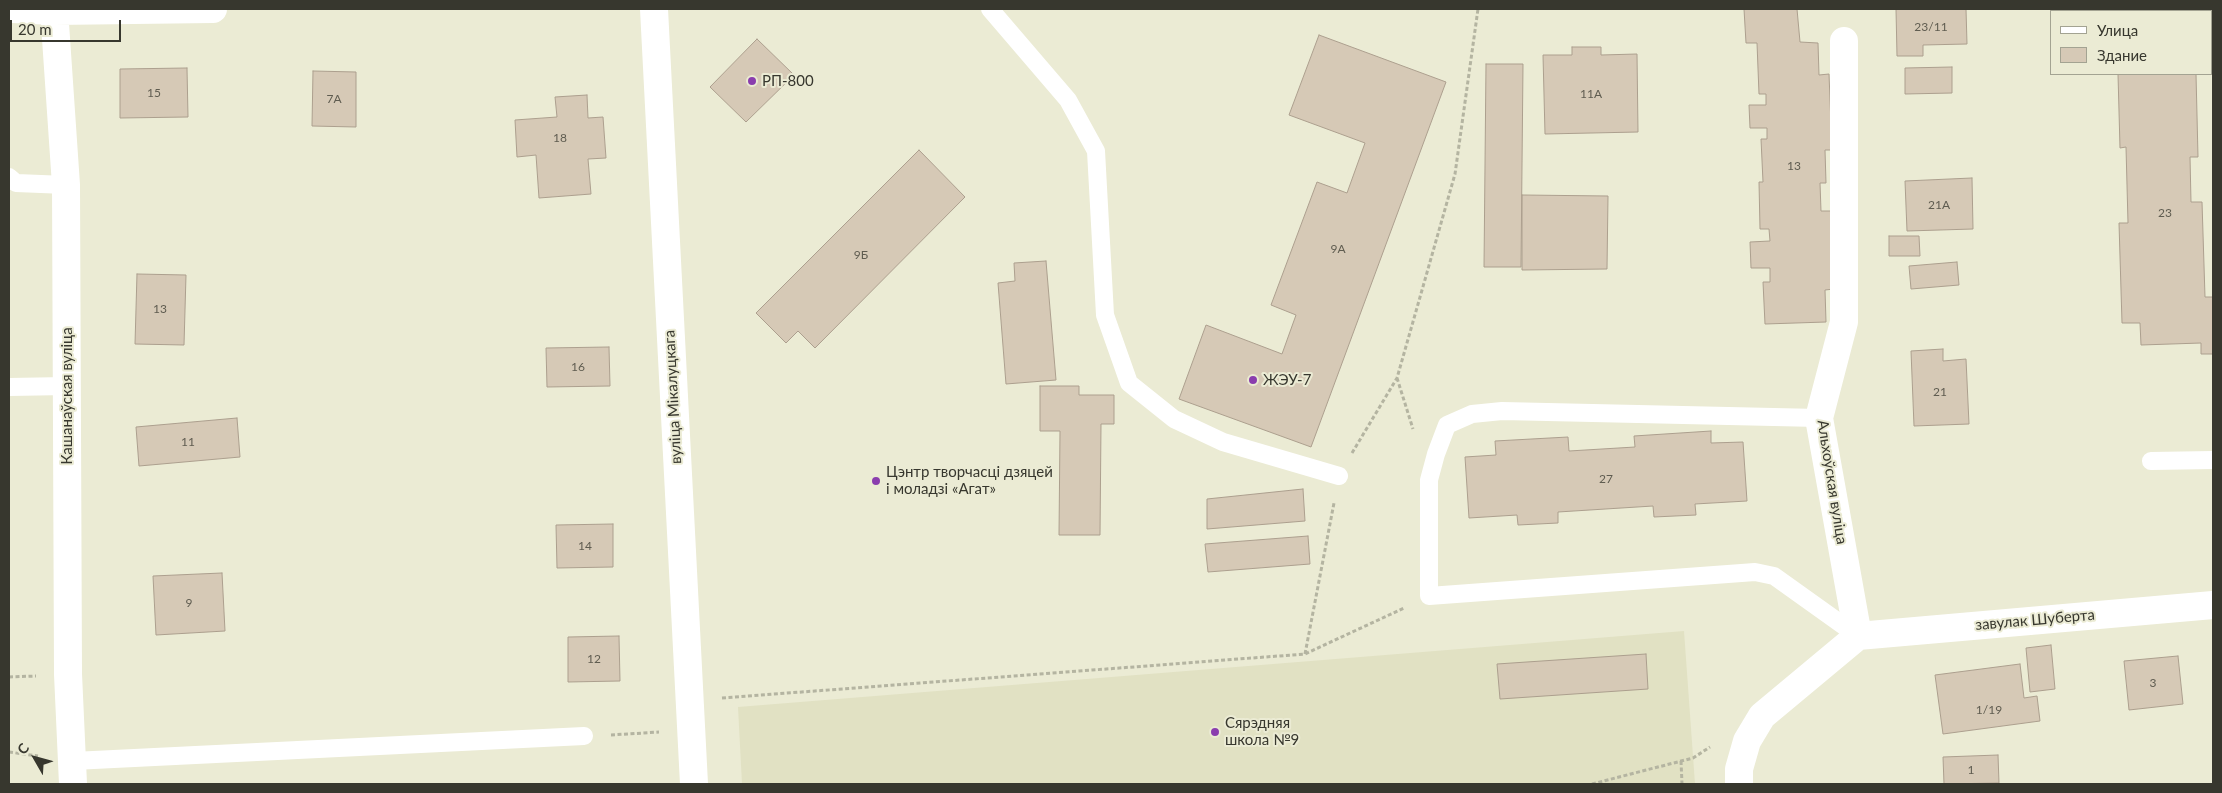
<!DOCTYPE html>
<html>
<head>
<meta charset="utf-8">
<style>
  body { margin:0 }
  #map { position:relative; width:2222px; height:793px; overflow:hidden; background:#ebebd4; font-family:Lato,sans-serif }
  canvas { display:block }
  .frame { position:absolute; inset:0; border:10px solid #37372e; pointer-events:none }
  .legend { position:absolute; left:2050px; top:10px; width:162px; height:65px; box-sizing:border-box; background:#ebebd4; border:1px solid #a3a392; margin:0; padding:6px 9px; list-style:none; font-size:15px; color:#37372e }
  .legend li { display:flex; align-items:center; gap:10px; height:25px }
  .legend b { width:25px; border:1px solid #a3a392 }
  .north { position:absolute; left:10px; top:733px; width:50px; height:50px; -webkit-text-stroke:4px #ebebd4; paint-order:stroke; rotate:308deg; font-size:14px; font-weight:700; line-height:20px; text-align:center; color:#37372e }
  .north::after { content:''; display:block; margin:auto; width:18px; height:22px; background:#37372e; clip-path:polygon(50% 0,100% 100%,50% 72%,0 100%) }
  .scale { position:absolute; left:10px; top:20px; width:111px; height:22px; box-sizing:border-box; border:2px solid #37372e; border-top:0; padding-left:6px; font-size:15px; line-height:18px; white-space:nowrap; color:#37372e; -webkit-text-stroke:4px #ebebd4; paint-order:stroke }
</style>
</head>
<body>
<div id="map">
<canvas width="2222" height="793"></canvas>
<div class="frame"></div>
<ul class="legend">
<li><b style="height:6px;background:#fff"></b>Улица</li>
<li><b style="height:14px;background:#d6c9b6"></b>Здание</li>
</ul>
<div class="north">С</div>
<div class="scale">20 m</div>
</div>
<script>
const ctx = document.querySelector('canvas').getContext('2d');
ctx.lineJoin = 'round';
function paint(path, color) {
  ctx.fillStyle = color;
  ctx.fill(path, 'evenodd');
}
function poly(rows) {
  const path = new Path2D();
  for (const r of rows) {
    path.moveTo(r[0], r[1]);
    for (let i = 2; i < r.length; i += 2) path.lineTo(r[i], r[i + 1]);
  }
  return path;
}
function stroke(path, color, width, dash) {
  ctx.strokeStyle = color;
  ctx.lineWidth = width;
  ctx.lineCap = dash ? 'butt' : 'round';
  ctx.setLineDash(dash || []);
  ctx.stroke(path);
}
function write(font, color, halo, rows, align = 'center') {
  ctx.font = font + ' Lato,sans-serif';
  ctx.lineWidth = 4;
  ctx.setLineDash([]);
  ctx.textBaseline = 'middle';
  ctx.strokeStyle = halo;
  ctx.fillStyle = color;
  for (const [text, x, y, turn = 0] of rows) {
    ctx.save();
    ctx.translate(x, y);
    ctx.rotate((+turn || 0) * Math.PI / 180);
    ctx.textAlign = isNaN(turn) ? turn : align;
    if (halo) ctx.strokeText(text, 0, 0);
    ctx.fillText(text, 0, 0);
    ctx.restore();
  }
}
paint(poly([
  [1684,631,1695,784,742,784,738,707]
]), '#e1e1c3');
const building = poly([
  [1744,9,1797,9,1800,42,1818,43,1819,75,1829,74,1832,150,1825,150,1826,183,1820,183,1821,211,1832,211,1834,289,1825,290,1826,322,1765,324,1763,282,1770,282,1770,268,1751,268,1750,242,1770,241,1769,229,1760,229,1759,182,1763,182,1761,139,1767,139,1767,128,1750,128,1749,105,1766,105,1766,94,1759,94,1757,43,1746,43,1744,9],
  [1896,9,1966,9,1967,44,1923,45,1923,56,1897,56,1896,9],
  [1319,35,1446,82,1311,447,1179,399,1206,325,1282,354,1296,315,1271,305,1317,182,1347,193,1365,143,1289,115,1319,35],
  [757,39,794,75,746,122,710,87,757,39],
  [1572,47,1601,47,1601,55,1637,54,1638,132,1545,134,1543,55,1572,55,1572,47],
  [1486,64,1523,64,1521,267,1484,267,1486,64],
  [1952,67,1952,93,1905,94,1905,68,1952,67],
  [187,68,188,117,120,118,120,69,187,68],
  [313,71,356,72,356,127,312,126,313,71],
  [2118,74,2196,74,2198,157,2190,157,2191,202,2202,202,2205,297,2213,297,2213,354,2201,354,2201,343,2141,345,2140,323,2122,323,2119,223,2128,223,2126,147,2120,148,2118,74],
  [587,95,588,118,603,117,606,158,588,159,591,194,539,198,536,155,517,157,515,120,557,117,555,97,587,95],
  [919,150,965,197,815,348,798,331,786,343,756,313,919,150],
  [1972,178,1973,229,1907,231,1905,181,1972,178],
  [1522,195,1608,196,1607,269,1522,270,1522,195],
  [1889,236,1919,236,1920,256,1889,256,1889,236],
  [1046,261,1056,380,1006,384,998,283,1015,281,1014,263,1046,261],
  [1957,262,1959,285,1911,289,1909,266,1957,262],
  [137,274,186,275,184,345,135,344,137,274],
  [609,347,610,386,547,387,546,348,609,347],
  [1943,349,1943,361,1966,359,1969,424,1914,426,1911,351,1943,349],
  [1040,386,1079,386,1079,395,1114,395,1114,424,1101,424,1100,535,1059,535,1060,431,1040,431,1040,386],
  [237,418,240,457,139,466,136,427,237,418],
  [1711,431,1711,443,1743,442,1747,501,1695,504,1696,515,1654,517,1653,506,1558,512,1558,523,1518,525,1517,515,1469,518,1465,457,1496,455,1495,441,1568,437,1569,451,1635,447,1634,436,1711,431],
  [1303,489,1305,521,1207,529,1207,499,1303,489],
  [613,524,613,567,557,568,556,525,613,524],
  [1308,536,1310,564,1208,572,1205,544,1308,536],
  [222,573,225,631,156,635,153,576,222,573],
  [619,636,620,681,568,682,568,637,619,636],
  [2051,645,2055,689,2030,692,2026,648,2051,645],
  [1646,654,1648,689,1500,699,1497,664,1646,654],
  [2178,656,2183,704,2129,710,2124,661,2178,656],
  [2020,664,2024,698,2037,696,2040,721,1943,734,1935,675,2020,664],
  [1998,755,1999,783,1944,784,1943,757,1998,755]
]);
paint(building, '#d6c9b6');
stroke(building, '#ac9f8e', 1);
stroke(poly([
  [1397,378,1413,429],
  [1352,453,1397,378,1455,174,1478,9],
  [1305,654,1334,503],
  [9,677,36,676],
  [722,698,1305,654,1404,608],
  [611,735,659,732],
  [9,752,38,756],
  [1681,761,1682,784],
  [1592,784,1693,758,1710,747]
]), '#b4b4a1', 3, [4, 2.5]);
stroke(poly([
  [990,9,1068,100,1096,151,1105,315,1129,383,1174,419,1223,442,1339,476],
  [9,177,16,183,66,185],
  [9,387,67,386],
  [1819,418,1502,411,1472,414,1447,425,1436,454,1429,480,1429,596,1755,572,1774,576,1858,636],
  [2151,461,2213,460],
  [73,761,584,736]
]), '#fff', 18);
stroke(poly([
  [13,9,54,11,213,9],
  [54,9,66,185,68,674,73,784],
  [654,9,694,784],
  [1844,41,1844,322,1819,418,1858,636],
  [1858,636,2213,605],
  [1739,784,1739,769,1747,741,1762,716,1858,636]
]), '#fff', 28);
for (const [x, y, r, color] of [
  [752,81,5,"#8a3dae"],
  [1253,380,5,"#8a3dae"],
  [876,481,5,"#8a3dae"],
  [1215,732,5,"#8a3dae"]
]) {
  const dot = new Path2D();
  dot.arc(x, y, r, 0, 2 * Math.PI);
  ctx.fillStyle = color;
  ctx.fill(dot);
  stroke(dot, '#ebebd4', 2);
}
write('12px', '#5f5c50', null, [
  ["23/11",1931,27],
  ["15",154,93],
  ["11А",1591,94],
  ["7А",334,99],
  ["18",560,138],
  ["13",1794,166],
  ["21А",1939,205],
  ["23",2165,213],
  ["9А",1338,249],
  ["9Б",861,255],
  ["13",160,309],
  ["16",578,367],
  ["21",1940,392],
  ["11",188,442],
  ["27",1606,479],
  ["14",585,546],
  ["9",189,603],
  ["12",594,659],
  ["3",2153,683],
  ["1/19",1989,710],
  ["1",1971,770]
]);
write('15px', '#37372e', '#ebebd4', [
  ["РП-800",762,81],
  ["ЖЭУ-7",1263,380],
  ["Цэнтр творчасці дзяцей",886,472],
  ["і моладзі «Агат»",886,489],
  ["Сярэдняя",1225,723],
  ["школа №9",1225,740]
], 'left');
write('15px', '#37372e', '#ebebd4', [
  ["Кашанаўская вуліца",67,396,-90],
  ["вуліца Мікалуцкага",673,397,-93],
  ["Альхоўская вуліца",1832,482,81],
  ["завулак Шуберта",2035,620,-5]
]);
</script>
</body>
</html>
